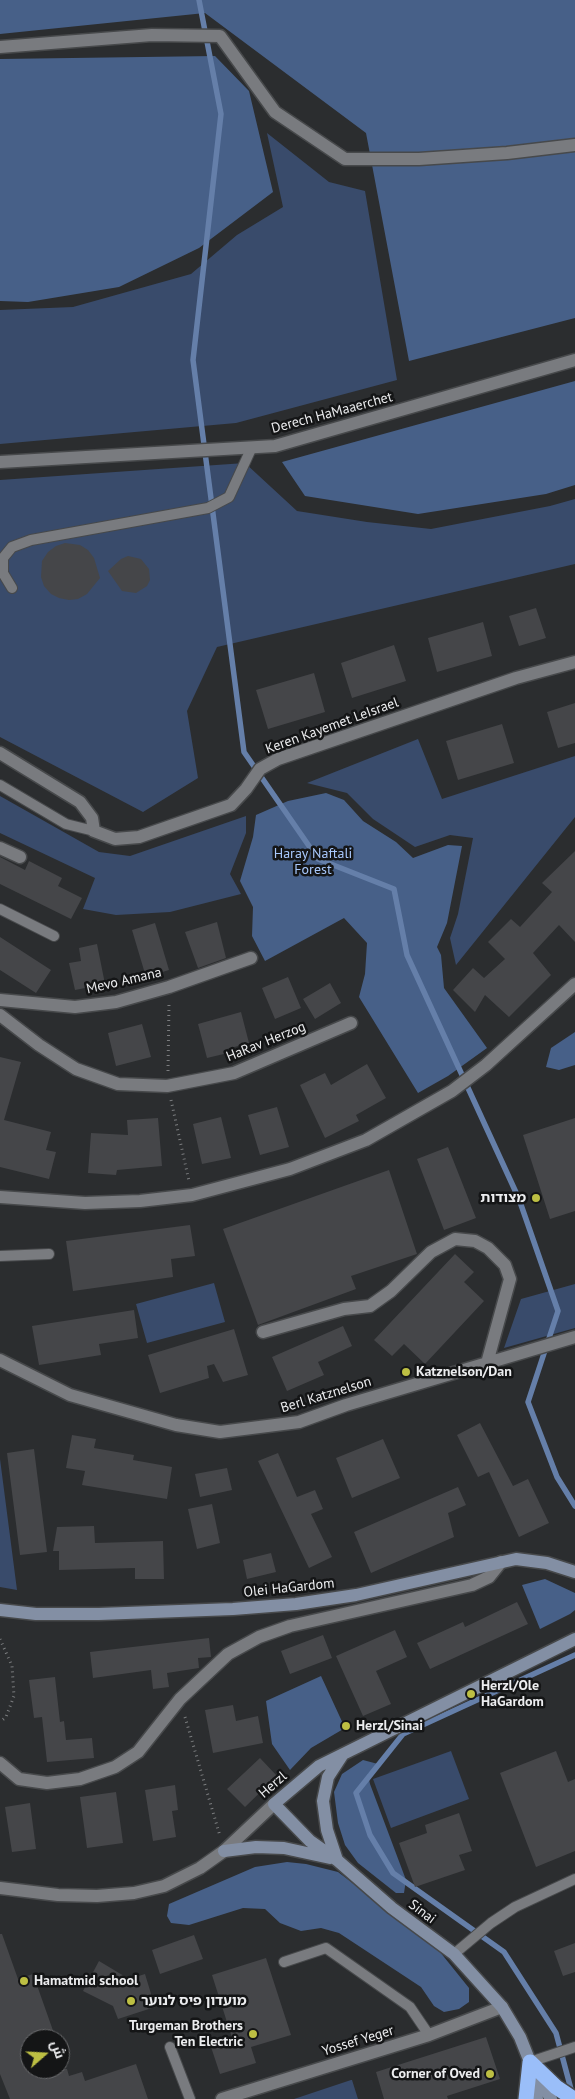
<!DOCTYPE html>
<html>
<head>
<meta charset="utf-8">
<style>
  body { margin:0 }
  #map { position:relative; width:575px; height:2099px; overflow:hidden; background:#2b2d2f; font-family:"PT Sans",Cairo,sans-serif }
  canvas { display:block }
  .north { position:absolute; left:20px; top:2029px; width:50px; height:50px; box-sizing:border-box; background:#141516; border:1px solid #6a6b6d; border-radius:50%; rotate:71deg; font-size:14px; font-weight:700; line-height:20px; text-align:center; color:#ecedef }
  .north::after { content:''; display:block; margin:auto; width:18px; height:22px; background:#bdbf43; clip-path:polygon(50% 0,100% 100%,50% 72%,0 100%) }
</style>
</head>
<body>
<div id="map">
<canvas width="575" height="2099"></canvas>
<div class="north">ش</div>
</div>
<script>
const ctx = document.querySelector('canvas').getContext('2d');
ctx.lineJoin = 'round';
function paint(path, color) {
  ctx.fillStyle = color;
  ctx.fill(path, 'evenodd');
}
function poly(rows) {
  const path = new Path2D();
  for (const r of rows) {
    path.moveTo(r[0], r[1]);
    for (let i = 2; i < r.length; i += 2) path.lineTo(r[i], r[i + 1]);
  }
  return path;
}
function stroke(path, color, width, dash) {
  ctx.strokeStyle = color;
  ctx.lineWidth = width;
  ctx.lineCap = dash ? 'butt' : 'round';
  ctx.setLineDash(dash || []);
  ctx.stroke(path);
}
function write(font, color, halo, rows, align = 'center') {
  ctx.font = font + ' "PT Sans","Noto Sans Hebrew",sans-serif';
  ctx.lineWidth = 5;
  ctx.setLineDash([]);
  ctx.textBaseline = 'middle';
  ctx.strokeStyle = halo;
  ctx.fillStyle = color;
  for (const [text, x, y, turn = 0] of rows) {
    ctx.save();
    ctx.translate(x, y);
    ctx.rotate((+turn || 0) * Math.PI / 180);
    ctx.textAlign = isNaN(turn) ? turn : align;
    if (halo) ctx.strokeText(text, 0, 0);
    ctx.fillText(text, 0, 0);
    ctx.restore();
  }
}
paint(poly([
  [267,133,329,182,365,191,397,380,236,423,0,444,0,310,73,307,191,274,237,235,283,207],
  [245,463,297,511,367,522,431,529,550,506,575,499,575,564,217,647,187,711,198,778,143,812,0,737,0,480],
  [418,739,442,799,575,756,575,817,456,965,450,938,458,914,473,838,450,835,415,847,373,819,347,793,307,783],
  [0,796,99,852,130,856,246,816,246,833,230,874,241,894,170,912,116,915,83,909,95,878,0,833],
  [214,1283,225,1322,147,1343,136,1304],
  [575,1284,575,1328,504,1348,521,1299],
  [0,1459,17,1590,0,1587],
  [451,1751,469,1799,391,1828,373,1779],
  [352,2080,358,2099,294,2099,351,2080]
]), '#394b6b');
paint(poly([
  [0,0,575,0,575,318,409,361,366,133,205,13,0,34],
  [215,56,249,91,273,192,199,248,119,287,28,302,0,301,0,59],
  [575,381,575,485,546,494,418,514,305,496,282,462],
  [326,793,344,800,363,821,396,842,413,858,448,845,462,846,447,923,437,947,441,955,444,988,487,1048,448,1076,418,1093,359,997,365,974,367,943,344,918,265,961,252,936,253,907,240,881,253,837,256,815,288,801],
  [575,1032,575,1065,559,1070,546,1067,551,1048],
  [545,1579,575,1593,575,1610,570,1614,540,1629,522,1585],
  [321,1676,345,1728,311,1748,290,1770,272,1744,266,1701],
  [363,1760,378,1764,368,1774,370,1784,406,1880,404,1893,396,1893,358,1863,345,1845,338,1823,334,1792,342,1774],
  [287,1862,306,1864,338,1872,395,1915,440,1952,469,1988,469,2002,459,2009,444,2012,434,2006,421,1987,339,1933,321,1928,301,1931,280,1923,265,1909,243,1908,189,1925,171,1923,167,1916,169,1904,255,1867]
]), '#476088');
stroke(poly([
  [199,0,221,114,193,360,244,752,318,859,394,889,407,955,519,1199,558,1311,528,1402,557,1477,575,1506],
  [572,2093,556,2033,504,1952,393,1873,370,1835,356,1793,403,1734,575,1655]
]), '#657fa9', 5.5);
paint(poly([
  [65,543,80,545,88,550,94,558,100,578,87,594,78,599,69,600,59,598,51,594,44,586,41,577,42,561,48,552,56,546],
  [128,556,141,559,149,569,150,580,147,586,136,593,122,591,108,571,121,559],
  [536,608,546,638,519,646,509,616],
  [483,622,492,656,437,672,428,638],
  [394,645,406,681,352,698,341,663],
  [314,673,325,712,268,729,256,690],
  [575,703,575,743,558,748,547,712],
  [502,724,514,763,458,780,446,741],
  [575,851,575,942,559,925,533,953,551,975,509,1017,485,995,475,1012,453,990,473,968,484,978,505,959,488,942,511,919,520,927,552,892,542,883],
  [0,857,25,870,29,861,62,878,58,886,82,898,71,919,0,884],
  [217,922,226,958,198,968,185,932],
  [155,923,169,970,146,977,132,930],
  [0,937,51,970,36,993,0,970],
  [97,944,105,984,75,990,69,963,81,961,79,948],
  [288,977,301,1008,275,1019,262,988],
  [330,983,341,1003,315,1019,303,999],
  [241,1012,249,1043,227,1049,228,1053,207,1058,198,1024],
  [142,1024,151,1057,116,1066,108,1033],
  [0,1057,21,1062,4,1120,51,1132,46,1150,56,1152,49,1179,0,1167],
  [367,1064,386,1098,356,1115,359,1121,325,1138,300,1085,325,1073,331,1085],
  [277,1107,289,1147,260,1155,248,1115],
  [221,1117,231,1158,202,1164,193,1124],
  [158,1118,162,1166,117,1170,116,1175,88,1173,91,1133,128,1135,127,1120],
  [575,1118,575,1211,550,1219,523,1135],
  [448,1147,476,1218,444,1230,417,1159],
  [389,1170,417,1254,351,1276,356,1289,258,1325,223,1229],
  [190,1225,195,1256,171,1259,173,1277,73,1291,66,1241],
  [455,1254,474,1272,464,1282,484,1301,425,1364,404,1344,392,1356,374,1340],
  [134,1310,138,1338,99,1344,101,1355,39,1365,32,1326],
  [343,1326,352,1346,318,1362,324,1375,287,1391,272,1357],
  [234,1329,248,1375,223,1382,214,1364,207,1366,209,1378,160,1393,148,1355],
  [480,1423,513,1486,528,1479,549,1523,519,1537,489,1472,478,1477,457,1435],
  [72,1435,96,1439,94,1448,134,1455,133,1460,172,1467,167,1499,82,1485,85,1471,66,1468],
  [383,1439,400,1478,352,1498,336,1458],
  [34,1449,47,1552,20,1555,7,1453],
  [278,1453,297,1497,315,1490,323,1509,311,1514,332,1557,309,1568,258,1461],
  [227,1468,232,1490,200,1497,195,1474],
  [458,1487,466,1505,448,1513,454,1537,371,1573,354,1532],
  [212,1504,220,1543,197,1549,188,1509],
  [94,1526,95,1543,163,1541,164,1579,135,1579,135,1568,59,1570,59,1551,53,1551,57,1527],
  [271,1553,276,1572,247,1579,243,1560],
  [517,1602,528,1624,430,1669,417,1643,463,1622,465,1627],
  [395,1630,407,1657,376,1671,391,1704,363,1716,336,1656],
  [323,1635,332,1658,290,1674,281,1651],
  [209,1638,211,1657,198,1658,199,1668,167,1673,169,1687,153,1689,151,1670,93,1678,90,1652],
  [55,1677,60,1722,64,1721,66,1740,92,1738,94,1758,47,1762,42,1717,34,1718,29,1680],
  [233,1705,236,1721,258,1716,263,1743,213,1753,205,1710],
  [556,1751,568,1782,575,1779,575,1851,536,1867,500,1773],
  [260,1758,277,1776,245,1807,227,1789],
  [175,1785,178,1810,172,1811,176,1837,153,1841,145,1790],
  [116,1792,123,1843,87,1848,80,1797],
  [30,1803,36,1849,12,1852,5,1807],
  [459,1813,472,1851,459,1855,465,1870,415,1887,399,1843,427,1833,425,1825],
  [0,1934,2,1934,18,1979,33,1974,56,2039,30,2039,30,2069,67,2069,69,2076,82,2072,85,2081,136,2064,148,2099,10,2099,0,2074],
  [194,1935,203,1959,160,1974,152,1950],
  [575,1943,575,1972,563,1976,554,1951],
  [266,1958,291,2035,251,2047,256,2063,220,2074,211,2047,233,2041,212,1975],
  [99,1961,129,1979,145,1974,155,2007,118,2019,113,2006,83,1991],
  [486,2037,500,2079,447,2096,448,2099,384,2099,376,2072]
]), '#454649');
const lane = poly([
  [12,588,3,573,3,558,12,547,31,540,208,508,229,497,252,447],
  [0,785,66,824,94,831],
  [0,909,54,936],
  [0,1256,49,1254],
  [454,1954,491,1923,515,1907,575,1879],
  [284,1962,326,1948,410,2007,429,2035],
  [170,2047,190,2099],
  [530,2062,575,2047]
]);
const street = poly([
  [0,47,152,35,220,36,275,112,345,159,419,159,507,153,575,145],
  [0,462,275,446,575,360],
  [0,753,80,802,92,818,94,831,115,839,139,837,231,805,246,789,260,769,278,759,516,678,575,662],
  [0,848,20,857],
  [0,1000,75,1007,116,1002,169,987,251,958],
  [0,1015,39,1045,76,1069,118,1084,167,1086,234,1073,351,1023],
  [0,1197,85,1203,140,1201,192,1195,290,1169,366,1140,452,1091,486,1065,575,984],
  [263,1332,344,1309,370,1306,391,1291,431,1252,455,1239,475,1241,488,1248,505,1265,510,1279,487,1363],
  [0,1360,70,1395,176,1425,220,1432,299,1422,346,1405,575,1337],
  [0,1763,19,1779,47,1783,80,1779,115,1767,138,1752,180,1699,228,1654,259,1637,290,1626,472,1585,489,1577,501,1562],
  [0,1888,58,1895,97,1896,134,1893,164,1886,200,1868,224,1851,274,1804],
  [222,2099,429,2035,502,2007]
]);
const secondary = poly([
  [0,1610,36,1614,99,1614,233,1609,296,1604,356,1595,516,1559,547,1563,575,1572],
  [224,1851,256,1847,284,1848,330,1858],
  [337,1860,327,1830,323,1801,328,1777,343,1754],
  [532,2072,537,2099],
  [551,2099,530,2062,520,2037,502,2007,454,1954,392,1908,337,1860,310,1841,274,1804,319,1766,575,1639]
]);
const highway = poly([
  [530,2062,556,2087,574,2099],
  [526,2099,530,2062]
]);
stroke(lane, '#47494b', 12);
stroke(street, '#47494b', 15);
stroke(secondary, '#47494b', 15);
stroke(highway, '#47494b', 18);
stroke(poly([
  [168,1071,169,1002],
  [171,1100,189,1181],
  [0,1639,12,1666,14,1696,6,1717,0,1722],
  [185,1717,220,1836]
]), '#7b7d7f', 3, [1, 4]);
stroke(lane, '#797b7f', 10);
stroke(street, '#797b7f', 12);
stroke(secondary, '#838fa4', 12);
stroke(highway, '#9abef9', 15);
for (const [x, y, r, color] of [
  [536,1198,5,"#bdbf43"],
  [406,1372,5,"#bdbf43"],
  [471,1694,5,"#bdbf43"],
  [346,1726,5,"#bdbf43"],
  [24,1981,5,"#bdbf43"],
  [131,2001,5,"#bdbf43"],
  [253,2034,5,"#bdbf43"],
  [490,2074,5,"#bdbf43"]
]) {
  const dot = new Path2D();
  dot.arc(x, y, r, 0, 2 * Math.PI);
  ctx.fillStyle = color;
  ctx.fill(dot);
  stroke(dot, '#141516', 2);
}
write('14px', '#ecedef', '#141516', [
  ["Derech HaMaaerchet",332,413,-15],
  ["Keren Kayemet LeIsrael",332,726,-20],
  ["Mevo Amana",124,981,-13],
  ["HaRav Herzog",266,1042,-22],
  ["Berl Katznelson",326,1395,-17],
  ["Olei HaGardom",289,1588,-6],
  ["Herzl",273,1785,-41],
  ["Sinai",422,1912,37],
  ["Yossef Yeger",358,2041,-17]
]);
write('14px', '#a8c8fc', '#141516', [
  ["Haray Naftali",313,854],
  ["Forest",313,870]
]);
write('bold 14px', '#ecedef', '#141516', [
  ["מצודות",526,1198,"right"],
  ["Katznelson/Dan",416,1372],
  ["Herzl/Ole",481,1686],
  ["HaGardom",481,1702],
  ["Herzl/Sinai",356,1726],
  ["Hamatmid school",34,1981],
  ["מועדון פיס לנוער",141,2001],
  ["Turgeman Brothers",243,2026,"right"],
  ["Ten Electric",243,2042,"right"],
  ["Corner of Oved",480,2074,"right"]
], 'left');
</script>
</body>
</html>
